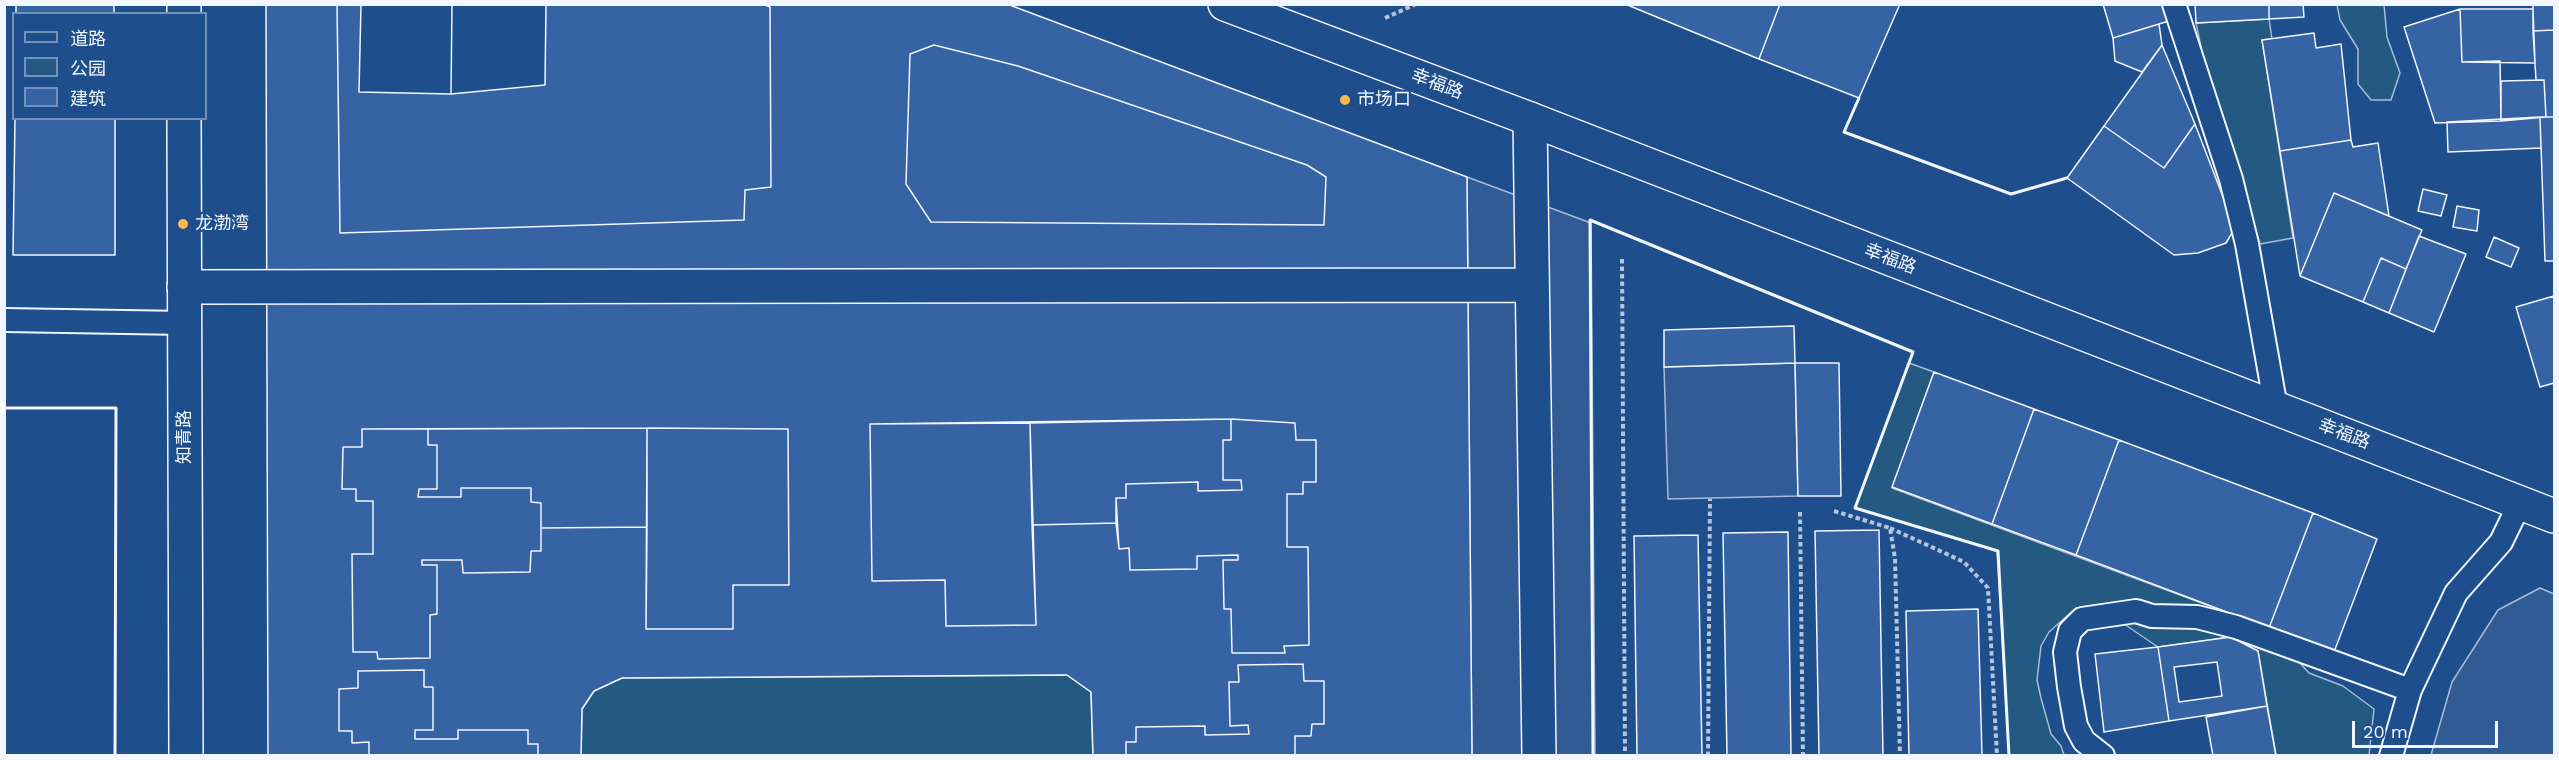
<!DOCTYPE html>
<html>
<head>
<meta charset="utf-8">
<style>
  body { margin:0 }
  #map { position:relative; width:2559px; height:760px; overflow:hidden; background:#1f4e8c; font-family:"Work Sans","Noto Sans SC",sans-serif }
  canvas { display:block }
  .frame { position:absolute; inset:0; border:6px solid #f2f6ff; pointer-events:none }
  .legend { position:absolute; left:12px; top:12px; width:195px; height:108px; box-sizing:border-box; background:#1f4e8c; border:2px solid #7391ba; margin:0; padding:8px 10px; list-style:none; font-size:18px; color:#f2f6ff }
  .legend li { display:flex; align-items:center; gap:12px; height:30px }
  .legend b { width:30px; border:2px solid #7391ba }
  .scale { position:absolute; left:2352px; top:721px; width:146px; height:27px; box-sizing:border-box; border:3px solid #f2f6ff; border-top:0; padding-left:8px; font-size:18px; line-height:21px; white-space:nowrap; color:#f2f6ff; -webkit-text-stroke:4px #1f4e8c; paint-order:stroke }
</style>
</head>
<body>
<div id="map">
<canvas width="2559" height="760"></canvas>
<div class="frame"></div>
<ul class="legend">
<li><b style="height:8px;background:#1f4e8c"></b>道路</li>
<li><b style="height:16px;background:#245a82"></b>公园</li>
<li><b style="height:16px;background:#3563a3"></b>建筑</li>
</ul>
<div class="scale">20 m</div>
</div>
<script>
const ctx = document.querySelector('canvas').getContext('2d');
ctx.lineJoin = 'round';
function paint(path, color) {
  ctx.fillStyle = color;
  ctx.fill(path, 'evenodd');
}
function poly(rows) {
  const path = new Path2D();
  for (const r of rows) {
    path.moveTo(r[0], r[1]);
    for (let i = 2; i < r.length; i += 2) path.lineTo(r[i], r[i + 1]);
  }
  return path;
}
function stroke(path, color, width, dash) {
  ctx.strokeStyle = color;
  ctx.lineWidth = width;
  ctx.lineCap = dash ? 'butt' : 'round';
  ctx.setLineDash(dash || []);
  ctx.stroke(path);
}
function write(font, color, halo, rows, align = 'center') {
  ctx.font = font + ' "Work Sans","Noto Sans SC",sans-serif';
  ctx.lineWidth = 4.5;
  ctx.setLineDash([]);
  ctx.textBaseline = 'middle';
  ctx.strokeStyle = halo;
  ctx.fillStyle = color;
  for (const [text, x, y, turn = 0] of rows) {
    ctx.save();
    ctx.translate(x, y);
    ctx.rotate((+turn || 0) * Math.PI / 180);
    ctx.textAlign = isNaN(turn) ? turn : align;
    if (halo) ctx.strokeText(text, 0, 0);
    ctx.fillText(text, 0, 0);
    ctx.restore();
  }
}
const green = poly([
  [2337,5,2384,5,2387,37,2400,73,2391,100,2371,100,2358,84,2358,49,2340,20,2337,5],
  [2269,19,2272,39,2262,40,2293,238,2260,244,2206,71,2196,23,2269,19],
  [1909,363,1934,372,1892,488,2269,628,2309,673,2343,686,2374,709,2369,755,2276,755,2258,651,2231,637,2158,647,2096,605,2076,608,2049,632,2041,646,2037,680,2041,698,2051,734,2061,746,2064,755,2009,755,1997,551,1855,508,1909,363],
  [1067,675,1091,692,1093,755,581,756,582,709,594,691,622,678,1067,675]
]);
paint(green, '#245a82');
stroke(green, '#a8bbd7', 1.5);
const parking = poly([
  [1467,177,1591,223,1595,755,1472,755,1467,177],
  [1795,363,1798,496,1668,499,1664,367,1795,363],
  [2540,588,2554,594,2554,755,2431,755,2452,682,2498,610,2540,588]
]);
paint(parking, '#305b95');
stroke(parking, '#a8bbd7', 1.5);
const building = poly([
  [16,4,114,4,114,14,16,14,16,4],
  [266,4,337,4,340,233,744,220,745,190,771,187,770,7,763,4,1007,4,1467,177,1472,756,1295,756,1295,736,1311,736,1312,724,1324,724,1324,681,1304,681,1303,664,1238,665,1239,682,1229,682,1230,726,1248,725,1249,734,1205,735,1205,726,1136,727,1136,742,1126,742,1126,756,1093,756,1091,692,1067,675,622,678,594,691,582,709,581,756,538,756,538,744,528,744,528,730,458,730,458,739,415,739,415,730,433,730,433,687,424,687,424,670,358,671,358,688,339,689,339,731,352,731,352,743,369,742,369,756,268,756,266,4],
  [934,45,1018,66,1307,165,1326,177,1324,225,931,222,906,184,910,54,934,45],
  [1231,419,1295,423,1296,440,1316,440,1316,482,1303,482,1303,494,1287,494,1287,547,1308,547,1309,645,1284,646,1285,653,1232,653,1231,609,1224,609,1223,560,1238,560,1238,555,1197,556,1197,569,1130,570,1129,548,1119,549,1116,523,1032,525,1036,625,946,626,945,580,872,581,870,424,1231,419],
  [647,428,788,429,789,585,733,585,733,629,646,629,647,527,541,528,541,551,531,551,530,572,463,573,462,560,422,560,422,565,437,565,437,614,430,615,430,658,378,659,377,652,353,652,352,554,373,554,373,501,356,501,356,489,342,489,343,447,362,447,362,429,647,428],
  [337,4,763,4,770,7,771,187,745,190,744,220,340,233,337,4],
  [361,4,452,4,451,94,359,92,361,4],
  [452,4,546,4,545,85,451,94,452,4],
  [1625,4,1780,4,1759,59,1625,4],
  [1780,4,1900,4,1859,98,1759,59,1780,4],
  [2103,4,2179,4,2182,17,2113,38,2103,4],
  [2195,4,2269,4,2269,19,2196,23,2195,4],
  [2269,4,2303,4,2304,17,2269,19,2269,4],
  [2533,4,2554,4,2554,30,2533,31,2533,4],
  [2460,9,2462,62,2500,61,2501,121,2435,123,2404,27,2460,9],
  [2460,9,2533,9,2535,63,2462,62,2460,9],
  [2159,24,2162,45,2142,72,2115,61,2113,38,2159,24],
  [2554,30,2554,117,2546,117,2544,80,2536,80,2533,31,2554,30],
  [2314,33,2316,48,2341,44,2351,140,2280,151,2262,40,2314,33],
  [934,45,1018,66,1307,165,1326,177,1324,225,931,222,906,184,910,54,934,45],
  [2162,45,2195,124,2164,168,2104,126,2162,45],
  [2544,80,2546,117,2501,121,2501,81,2544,80],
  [2540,117,2554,117,2554,261,2545,261,2540,117],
  [2540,117,2541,148,2448,152,2447,122,2540,117],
  [15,118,115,118,115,255,13,255,15,118],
  [2195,124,2235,228,2226,243,2198,253,2174,255,2067,178,2104,126,2164,168,2195,124],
  [2351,140,2353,147,2378,143,2389,216,2334,193,2300,276,2280,151,2351,140],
  [2423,189,2447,195,2441,216,2418,211,2423,189],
  [2334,193,2422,230,2406,269,2381,258,2363,302,2300,276,2334,193],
  [2457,206,2479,210,2477,231,2453,227,2457,206],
  [2419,236,2466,254,2434,332,2389,313,2419,236],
  [2494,237,2519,248,2511,267,2486,257,2494,237],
  [2381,258,2406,269,2389,313,2363,302,2381,258],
  [2554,296,2554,383,2540,387,2516,307,2554,296],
  [1794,326,1795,363,1664,367,1664,330,1794,326],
  [1795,363,1839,363,1841,496,1798,496,1795,363],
  [1934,372,2034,409,1992,524,1892,487,1934,372],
  [2034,409,2119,440,2076,555,1992,524,2034,409],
  [1231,419,1231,440,1223,440,1223,480,1241,480,1242,490,1198,491,1198,482,1126,484,1126,498,1116,498,1116,523,1032,525,1030,423,1231,419],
  [1231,419,1295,423,1296,440,1316,440,1316,482,1303,482,1303,494,1287,494,1287,547,1308,547,1309,645,1284,646,1285,653,1232,653,1231,609,1224,609,1223,560,1238,560,1238,555,1197,556,1197,569,1130,570,1129,548,1119,549,1116,498,1126,498,1126,484,1198,482,1198,491,1242,490,1241,480,1223,480,1223,440,1231,440,1231,419],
  [1030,423,1036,625,946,626,945,580,872,581,870,424,1030,423],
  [647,428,647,527,541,528,541,503,531,502,531,488,461,488,461,497,418,497,419,489,437,489,437,445,428,445,428,429,647,428],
  [647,428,788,429,789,585,733,585,733,629,646,629,647,428],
  [362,429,428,429,428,445,437,445,437,489,419,489,418,497,461,497,461,488,531,488,531,502,541,503,541,551,531,551,530,572,463,573,462,560,422,560,422,565,437,565,437,614,430,615,430,658,378,659,377,652,353,652,352,554,373,554,373,501,356,501,356,489,342,489,343,447,362,447,362,429],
  [2119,440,2313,513,2269,628,2076,555,2119,440],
  [2313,513,2377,539,2334,652,2269,628,2313,513],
  [1879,530,1883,756,1819,756,1815,531,1879,530],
  [1788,532,1791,756,1727,756,1723,533,1788,532],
  [1698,535,1702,756,1637,756,1634,536,1698,535],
  [1978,609,1982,756,1909,756,1906,611,1978,609],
  [2231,637,2258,651,2267,706,2169,721,2158,647,2231,637],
  [2217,662,2222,696,2179,702,2174,667,2217,662],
  [2158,647,2169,721,2104,732,2095,654,2158,647],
  [1303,664,1304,681,1324,681,1324,724,1312,724,1311,736,1295,736,1295,756,1126,756,1126,742,1136,742,1136,727,1205,726,1205,735,1249,734,1248,725,1230,726,1229,682,1239,682,1238,665,1303,664],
  [424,670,424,687,433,687,433,730,415,730,415,739,458,739,458,730,528,730,528,744,538,744,538,756,369,756,369,742,352,743,352,731,339,731,339,689,358,688,358,671,424,670],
  [2267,706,2276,756,2213,756,2206,717,2267,706]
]);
paint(building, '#3563a3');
stroke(building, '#f2f6ff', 1.5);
const service = poly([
  [2174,4,2231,179,2247,244,2276,408],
  [4,320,185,323],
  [2103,756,2084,741,2076,726,2069,687,2065,652,2070,631,2082,619,2136,611,2152,616,2197,617,2236,627,2410,690],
  [2391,756,2410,690,2456,593,2501,542,2520,503]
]);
const minor = poly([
  [1530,119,1539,756],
  [184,287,1532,285]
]);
const secondary = poly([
  [184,4,184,14],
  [1225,4,1530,119,2554,516],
  [184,118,186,756]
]);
stroke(service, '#f2f6ff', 26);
stroke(minor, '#f2f6ff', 36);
stroke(secondary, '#f2f6ff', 36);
stroke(poly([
  [1385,18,1416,4],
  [1622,259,1625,756],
  [1834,511,1890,528,1895,558,1900,756],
  [1800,512,1803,756],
  [1890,528,1964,562,1988,588,1997,756],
  [1708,756,1710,499]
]), '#b3c4dc', 4, [4.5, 3]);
stroke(service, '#1f4e8c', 22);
stroke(minor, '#1f4e8c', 33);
stroke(secondary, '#1f4e8c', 33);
stroke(poly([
  [1859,98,1844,132,2011,194,2067,178],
  [4,408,116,408,115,756],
  [1593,756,1590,220,1913,352,1855,508,1998,551,2009,756]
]), '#f2f6ff', 3);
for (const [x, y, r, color] of [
  [1345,100,6,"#ffb74d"],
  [183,224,6,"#ffb74d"]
]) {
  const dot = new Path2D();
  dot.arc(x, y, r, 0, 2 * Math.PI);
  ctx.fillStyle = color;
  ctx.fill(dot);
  stroke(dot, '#1f4e8c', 2);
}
write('18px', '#f2f6ff', '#1f4e8c', [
  ["幸福路",1437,84,21],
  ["幸福路",1890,259,21],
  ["幸福路",2344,434,21],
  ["知青路",185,437,-90]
]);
write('18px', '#f2f6ff', '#1f4e8c', [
  ["市场口",1357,100],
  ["龙渤湾",195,224]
], 'left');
</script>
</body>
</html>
